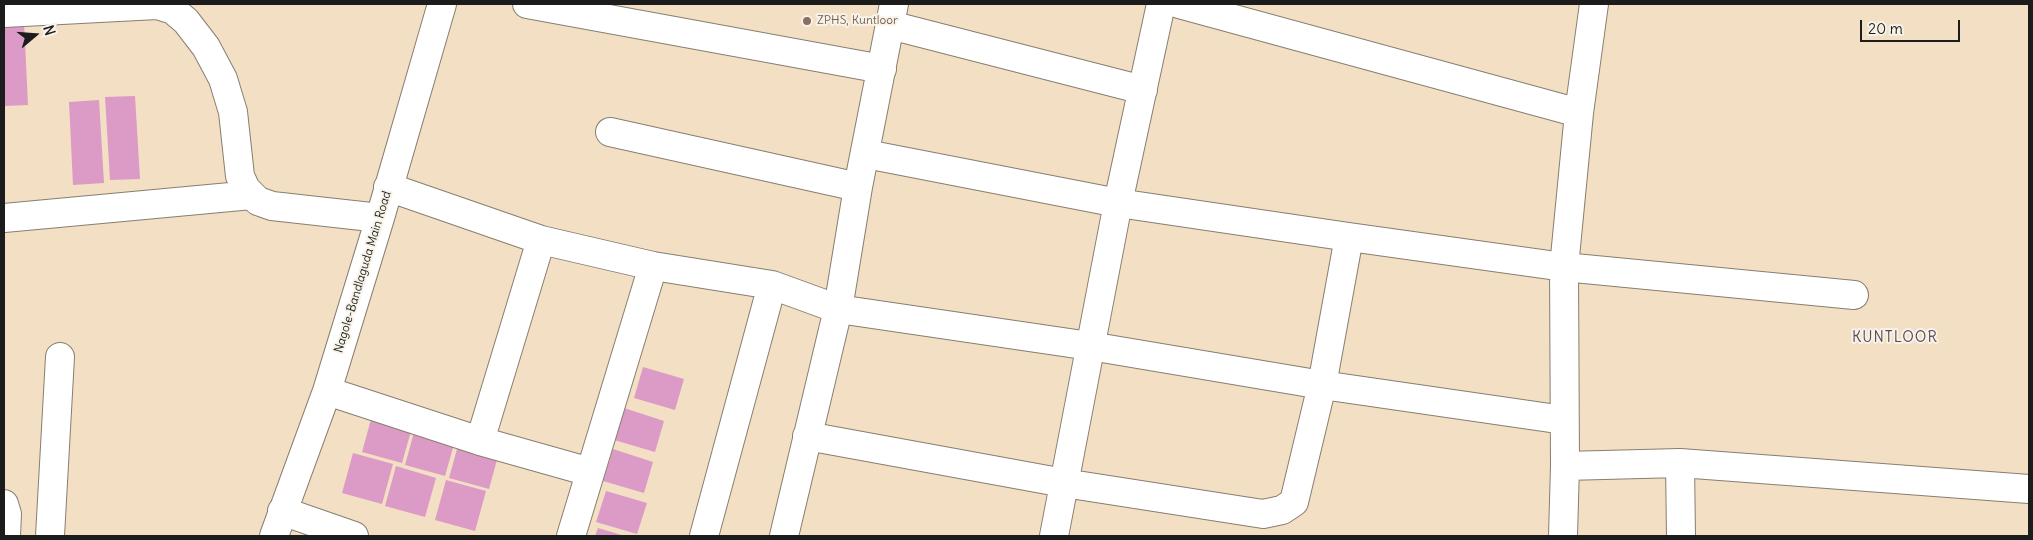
<!DOCTYPE html>
<html>
<head>
<meta charset="utf-8">
<style>
  body { margin:0 }
  #map { position:relative; width:2033px; height:540px; overflow:hidden; background:#f3dfc4; font-family:Delius,sans-serif }
  canvas { display:block }
  .frame { position:absolute; inset:0; border:5px solid #1c1c1c; pointer-events:none }
  .north { position:absolute; left:10px; top:10px; width:50px; height:50px; -webkit-text-stroke:4px #f7f3e8; paint-order:stroke; rotate:72deg; font-size:14px; font-weight:700; line-height:20px; text-align:center; color:#1c1c1c }
  .north::after { content:''; display:block; margin:auto; width:18px; height:22px; background:#1c1c1c; clip-path:polygon(50% 0,100% 100%,50% 72%,0 100%) }
  .scale { position:absolute; left:1860px; top:20px; width:100px; height:22px; box-sizing:border-box; border:2px solid #1c1c1c; border-top:0; padding-left:6px; font-size:15px; line-height:18px; white-space:nowrap; color:#1c1c1c; -webkit-text-stroke:4px #f7f3e8; paint-order:stroke }
</style>
</head>
<body>
<div id="map">
<canvas width="2033" height="540"></canvas>
<div class="frame"></div>
<div class="north">N</div>
<div class="scale">20 m</div>
</div>
<script>
const ctx = document.querySelector('canvas').getContext('2d');
ctx.lineJoin = 'round';
function paint(path, color) {
  ctx.fillStyle = color;
  ctx.fill(path, 'evenodd');
}
function poly(rows) {
  const path = new Path2D();
  for (const r of rows) {
    path.moveTo(r[0], r[1]);
    for (let i = 2; i < r.length; i += 2) path.lineTo(r[i], r[i + 1]);
  }
  return path;
}
function stroke(path, color, width, dash) {
  ctx.strokeStyle = color;
  ctx.lineWidth = width;
  ctx.lineCap = dash ? 'butt' : 'round';
  ctx.setLineDash(dash || []);
  ctx.stroke(path);
}
function write(font, color, halo, rows, align = 'center') {
  ctx.font = font + ' Delius,sans-serif';
  ctx.lineWidth = 4;
  ctx.setLineDash([]);
  ctx.textBaseline = 'middle';
  ctx.strokeStyle = halo;
  ctx.fillStyle = color;
  for (const [text, x, y, turn = 0] of rows) {
    ctx.save();
    ctx.translate(x, y);
    ctx.rotate((+turn || 0) * Math.PI / 180);
    ctx.textAlign = isNaN(turn) ? turn : align;
    if (halo) ctx.strokeText(text, 0, 0);
    ctx.fillText(text, 0, 0);
    ctx.restore();
  }
}
paint(poly([
  [24,22,28,105,4,106,4,23],
  [135,96,140,179,110,180,105,97],
  [99,100,104,183,73,185,69,102],
  [643,367,684,379,675,410,634,398],
  [624,408,664,421,655,452,614,440],
  [373,412,413,424,402,463,362,452],
  [416,425,456,437,445,476,405,465],
  [460,438,500,449,489,489,449,478],
  [613,449,653,462,644,493,603,481],
  [353,453,393,464,382,504,342,493],
  [396,466,436,478,425,517,385,506],
  [446,480,486,491,475,531,435,520],
  [606,491,647,503,637,534,596,522],
  [598,528,625,536,595,536]
]), '#db9bc6');
const minor = poly([
  [527,4,882,69],
  [1179,4,1579,113],
  [4,13,157,5,173,10,186,21,206,47,223,79,233,112,240,176,246,189,258,201,272,206,380,218],
  [890,25,1143,90],
  [610,132,858,187],
  [866,154,1118,203,1349,237,1564,267,1854,295],
  [388,187,541,240,653,266,772,285,838,309,1090,346,1322,385,1564,420],
  [4,218,252,195],
  [327,391,480,441,590,472],
  [807,436,1064,483,1263,514,1282,510,1294,502,1322,385,1349,237],
  [480,441,541,240],
  [1680,463,1681,536],
  [1565,466,1680,463,2029,489],
  [4,504,7,514,6,536],
  [282,511,354,536],
  [50,536,60,357],
  [274,536,327,391,380,218,442,4],
  [571,536,653,266],
  [704,536,772,285],
  [784,536,838,309,858,187,894,4],
  [1054,536,1118,203,1161,4],
  [1563,536,1565,466,1564,267,1579,113,1594,4]
]);
stroke(minor, '#887e70', 30);
stroke(minor, '#fff', 28);
for (const [x, y, r, color] of [
  [807,21,5,"#8d6e63"]
]) {
  const dot = new Path2D();
  dot.arc(x, y, r, 0, 2 * Math.PI);
  ctx.fillStyle = color;
  ctx.fill(dot);
  stroke(dot, '#f7f3e8', 2);
}
write('12px', '#785e54', '#f7f3e8', [
  ["ZPHS, Kuntloor",817,21]
], 'left');
write('12px', '#1c1c1c', '#f7f3e8', [
  ["Nagole-Bandlaguda Main Road",363,272,-73]
]);
ctx.letterSpacing = '1px';
write('15px', '#5f4858', '#f7f3e8', [
  ["KUNTLOOR",1895,338]
]);
ctx.letterSpacing = '0px';
</script>
</body>
</html>
